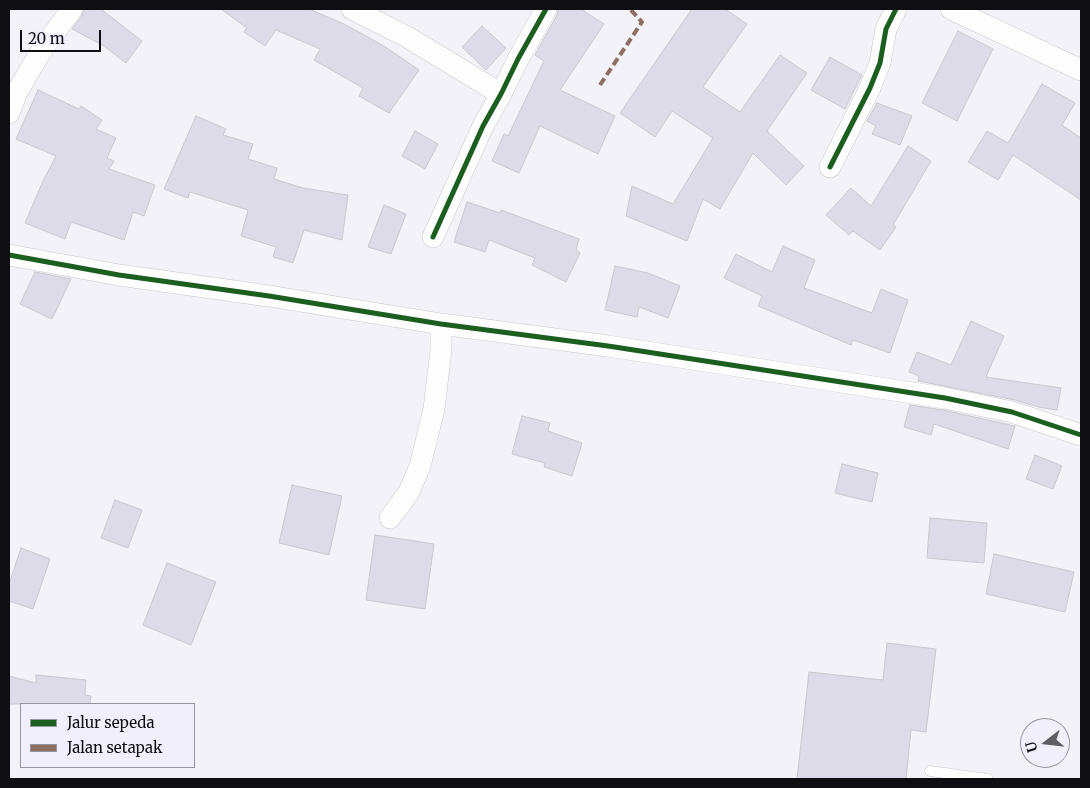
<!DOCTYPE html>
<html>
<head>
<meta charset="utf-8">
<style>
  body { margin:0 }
  #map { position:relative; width:1090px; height:788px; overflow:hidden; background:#f2f2f8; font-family:Merriweather,serif }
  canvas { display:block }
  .frame { position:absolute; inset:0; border:10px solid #0f0e12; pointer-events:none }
  .legend { position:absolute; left:20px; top:703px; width:175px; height:65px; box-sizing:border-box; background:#f0effb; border:1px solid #96959e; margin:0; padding:6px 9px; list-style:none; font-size:15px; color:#0f0e12 }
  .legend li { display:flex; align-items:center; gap:10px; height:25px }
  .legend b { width:25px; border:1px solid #96959e }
  .north { position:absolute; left:1020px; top:718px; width:50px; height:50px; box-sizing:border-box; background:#f0effb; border:1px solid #96959e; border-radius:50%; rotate:254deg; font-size:14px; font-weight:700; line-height:20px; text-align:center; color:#0f0e12 }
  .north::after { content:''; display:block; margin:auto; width:18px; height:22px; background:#5e5e62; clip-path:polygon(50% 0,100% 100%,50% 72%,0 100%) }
  .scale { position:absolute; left:20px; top:30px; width:81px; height:22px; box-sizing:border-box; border:2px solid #0f0e12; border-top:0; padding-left:6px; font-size:15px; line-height:18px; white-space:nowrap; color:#0f0e12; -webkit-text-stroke:4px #f0effb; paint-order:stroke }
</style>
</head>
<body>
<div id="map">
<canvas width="1090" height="788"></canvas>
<div class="frame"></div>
<ul class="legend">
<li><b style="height:6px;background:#1b5e20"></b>Jalur sepeda</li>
<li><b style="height:6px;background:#8d6e63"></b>Jalan setapak</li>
</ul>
<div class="north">U</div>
<div class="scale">20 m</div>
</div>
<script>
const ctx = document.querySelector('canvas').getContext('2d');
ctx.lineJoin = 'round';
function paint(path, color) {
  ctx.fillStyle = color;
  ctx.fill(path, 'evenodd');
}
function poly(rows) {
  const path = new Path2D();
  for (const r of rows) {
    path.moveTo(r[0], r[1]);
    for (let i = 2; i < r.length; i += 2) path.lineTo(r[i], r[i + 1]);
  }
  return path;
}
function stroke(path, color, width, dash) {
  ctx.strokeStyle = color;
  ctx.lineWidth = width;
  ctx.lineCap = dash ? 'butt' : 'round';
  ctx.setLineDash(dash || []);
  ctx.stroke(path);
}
const building = poly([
  [84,9,101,9,142,41,126,63,104,46,72,29,82,16,84,9],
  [221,9,309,9,344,24,384,46,419,70,389,113,359,96,363,88,314,60,320,49,276,30,265,46,244,32,247,28,221,9],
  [558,9,581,9,604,24,560,90,615,116,598,154,540,126,519,173,492,161,504,134,508,136,544,61,535,55,557,15,558,9],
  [692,9,725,9,747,24,703,87,740,112,780,55,807,73,767,131,804,166,786,185,753,153,720,209,703,199,687,241,626,216,632,186,673,204,713,138,672,111,655,137,620,113,692,9],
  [482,26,506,48,486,70,462,47,482,26],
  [958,31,993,49,957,121,922,103,958,31],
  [830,57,862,75,845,109,811,90,830,57],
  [1042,84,1075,103,1062,125,1081,138,1081,200,1013,155,998,180,968,162,987,131,1008,143,1042,84],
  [38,90,79,109,81,106,102,120,96,129,116,138,107,158,114,161,109,169,155,185,144,216,133,212,124,240,71,222,65,239,25,223,43,181,56,156,16,139,38,90],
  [877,103,912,116,900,145,872,134,876,126,867,121,877,103],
  [196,116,226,129,223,135,253,144,248,159,277,168,274,179,303,188,348,195,342,240,304,230,293,263,273,257,276,247,241,236,248,210,190,192,188,198,164,189,196,116],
  [415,131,438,144,425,169,402,156,415,131],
  [908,146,931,161,893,225,896,227,880,250,853,231,849,235,826,215,851,188,871,206,908,146],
  [467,202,500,213,501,210,579,239,576,250,580,253,566,282,532,265,535,258,489,240,485,252,454,242,467,202],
  [384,205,406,214,391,254,368,247,384,205],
  [783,246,815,260,804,288,872,313,881,289,908,300,890,353,853,340,851,345,758,306,762,296,724,278,736,254,772,272,783,246],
  [615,266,648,273,680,286,668,318,639,307,637,317,605,310,615,266],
  [35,272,71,279,52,319,20,304,35,272],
  [971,321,1004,336,986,377,1061,388,1057,410,1038,407,1015,400,918,381,919,376,909,372,917,352,951,365,971,321],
  [910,405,943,410,1015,426,1008,449,934,424,931,435,904,427,910,405],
  [522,416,550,423,548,431,582,443,572,476,544,467,545,463,512,454,522,416],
  [1035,455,1062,466,1053,489,1026,479,1035,455],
  [842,464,878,473,872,502,835,493,842,464],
  [292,485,342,496,329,555,279,543,292,485],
  [115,500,142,510,128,548,101,538,115,500],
  [930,518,987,523,984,563,927,558,930,518],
  [375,535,434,544,425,609,366,600,375,535],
  [21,548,50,559,33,609,9,601,9,584,21,548],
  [994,554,1074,572,1065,612,986,594,994,554],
  [167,563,216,582,191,645,143,625,167,563],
  [887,643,936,649,926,732,911,730,906,779,797,779,809,672,883,680,887,643],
  [36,675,86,680,85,695,91,696,90,704,9,704,9,676,36,683,36,675]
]);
paint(building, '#dcdbe7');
stroke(building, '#c8c8cd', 1);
const service = poly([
  [930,771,988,779]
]);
const minor = poly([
  [352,9,409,38,501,94],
  [951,9,1081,70],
  [9,113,17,92,43,48,72,9],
  [830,167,870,88,880,63,886,29,896,9],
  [433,237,483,126,501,94,518,59,546,9],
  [9,255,119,275,269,296,441,324,608,346,945,398,1012,412,1081,435],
  [390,518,409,492,420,466,434,409,441,350,441,324]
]);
stroke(service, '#c8c8cd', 11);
stroke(minor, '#c8c8cd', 22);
stroke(service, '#fdfdfe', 10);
stroke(minor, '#fdfdfe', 21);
stroke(poly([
  [600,85,642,22,630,9]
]), '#8d6e63', 4, [8, 4]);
stroke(poly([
  [830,167,870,88,880,63,886,29,896,9],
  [433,237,483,126,501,94,518,59,546,9],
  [9,255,119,275,269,296,441,324,608,346,945,398,1012,412,1081,435]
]), '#1b5e20', 5);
</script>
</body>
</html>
